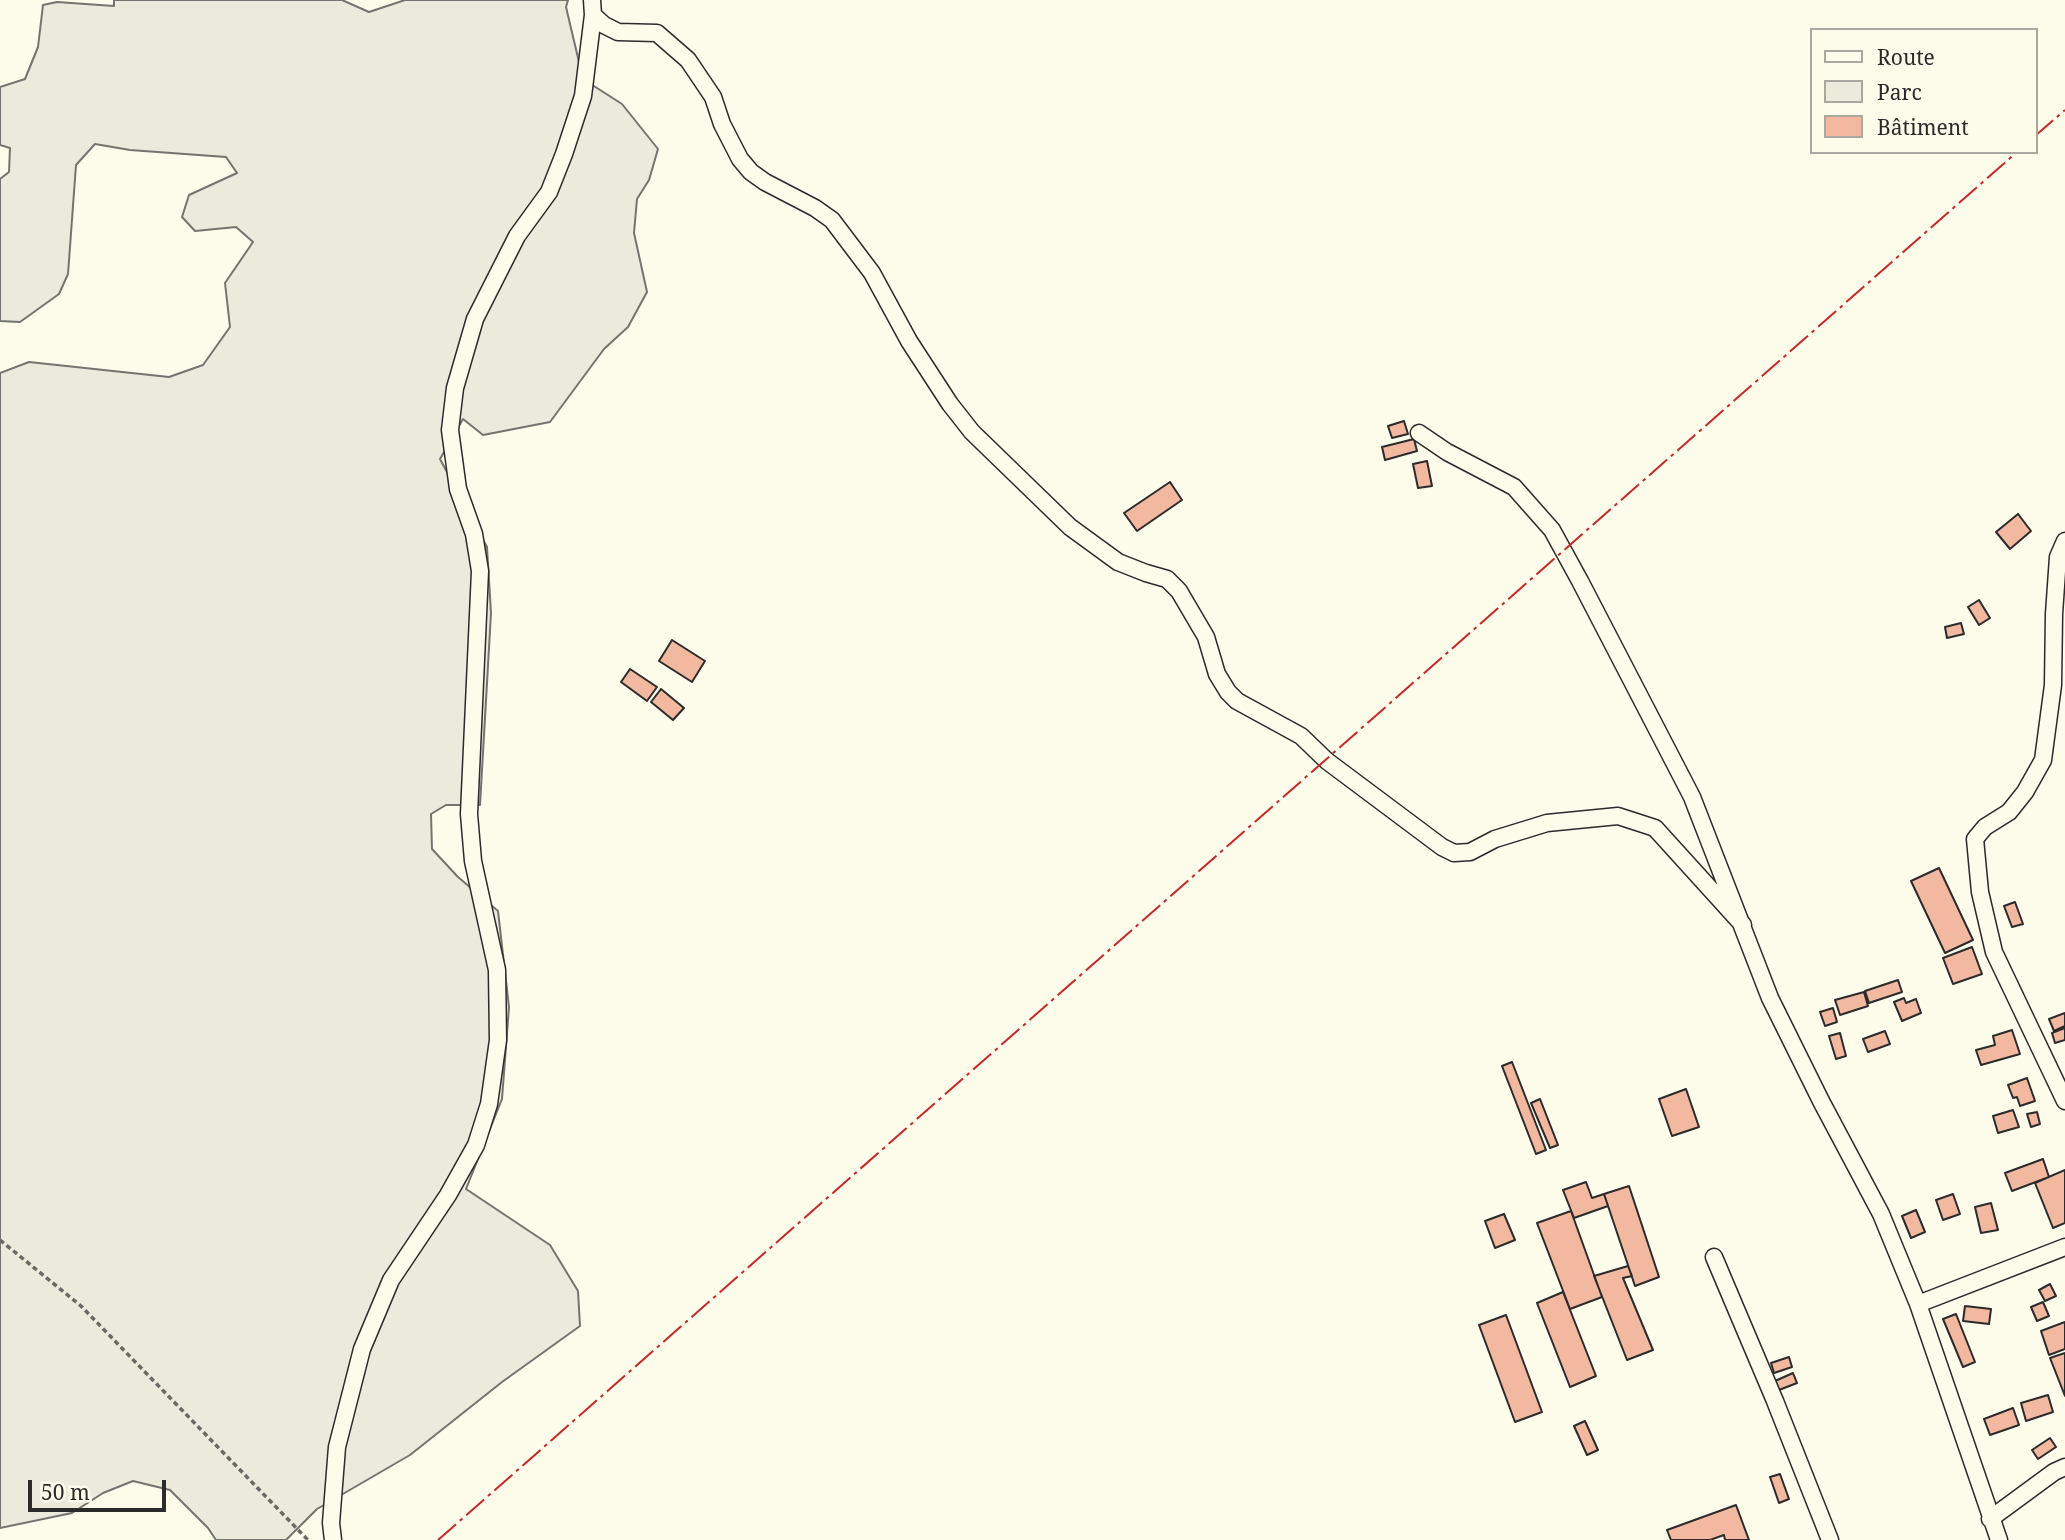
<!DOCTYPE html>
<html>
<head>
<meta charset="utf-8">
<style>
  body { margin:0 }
  #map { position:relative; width:2065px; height:1540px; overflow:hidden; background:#fdfbea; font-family:"Noto Serif",serif }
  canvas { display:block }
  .legend { position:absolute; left:1810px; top:28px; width:228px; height:126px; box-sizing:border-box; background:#fdfbea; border:2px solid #a9a89e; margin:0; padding:9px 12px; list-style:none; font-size:21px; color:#2b2b2b }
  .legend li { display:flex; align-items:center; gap:14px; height:35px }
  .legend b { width:35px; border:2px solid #a9a89e }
  .scale { position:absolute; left:28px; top:1480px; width:138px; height:32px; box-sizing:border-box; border:4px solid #2b2b2b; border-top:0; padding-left:9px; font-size:21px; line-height:24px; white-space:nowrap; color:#2b2b2b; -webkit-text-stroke:5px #fdfbea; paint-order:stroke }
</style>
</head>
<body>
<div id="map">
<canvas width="2065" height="1540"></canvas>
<ul class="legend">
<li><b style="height:9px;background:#fdfbea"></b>Route</li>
<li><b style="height:19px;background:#ecebdb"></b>Parc</li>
<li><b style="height:19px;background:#f2b8a0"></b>Bâtiment</li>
</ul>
<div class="scale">50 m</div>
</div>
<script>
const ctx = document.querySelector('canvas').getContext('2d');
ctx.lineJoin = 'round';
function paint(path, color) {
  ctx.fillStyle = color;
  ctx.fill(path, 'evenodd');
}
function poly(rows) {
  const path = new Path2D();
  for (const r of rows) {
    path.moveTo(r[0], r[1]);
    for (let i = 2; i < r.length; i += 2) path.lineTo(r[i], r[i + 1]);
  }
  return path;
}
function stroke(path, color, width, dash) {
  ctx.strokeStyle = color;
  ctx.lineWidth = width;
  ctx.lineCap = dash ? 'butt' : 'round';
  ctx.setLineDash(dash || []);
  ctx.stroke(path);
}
const green = poly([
  [114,0,342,0,369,12,405,0,568,0,566,7,583,79,622,104,658,149,649,180,637,199,634,233,647,292,628,327,604,349,550,422,483,435,463,419,440,459,487,547,491,613,480,805,446,805,431,814,432,849,458,877,498,911,509,1007,502,1099,466,1189,550,1245,578,1291,580,1326,502,1382,410,1455,317,1509,286,1540,216,1540,208,1528,170,1490,133,1481,103,1493,72,1513,0,1528,0,373,29,362,169,377,203,365,230,327,225,283,253,242,236,227,195,231,182,217,189,195,237,173,226,157,130,150,95,144,76,165,68,274,59,294,20,322,0,321,0,179,9,172,10,148,0,145,0,87,25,79,38,47,43,5,57,2,114,6,114,0]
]);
paint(green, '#ecebdb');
stroke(green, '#74746e', 2);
const building = poly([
  [1404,421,1408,434,1392,438,1388,426,1404,421],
  [1414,439,1417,451,1385,460,1382,447,1414,439],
  [1427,461,1432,486,1418,488,1413,464,1427,461],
  [1170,482,1182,500,1137,531,1124,513,1170,482],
  [2018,514,2031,531,2010,549,1996,532,2018,514],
  [1979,600,1990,618,1979,625,1968,607,1979,600],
  [1961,623,1964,634,1947,638,1945,627,1961,623],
  [672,640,705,661,692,682,659,661,672,640],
  [630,669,657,687,647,701,621,682,630,669],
  [661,689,684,708,673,720,651,702,661,689],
  [1939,868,1973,940,1945,953,1911,881,1939,868],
  [2015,902,2023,924,2012,927,2004,906,2015,902],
  [1972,947,1982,974,1953,984,1943,958,1972,947],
  [1898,980,1902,992,1869,1003,1865,991,1898,980],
  [1864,992,1868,1006,1840,1015,1835,1000,1864,992],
  [1904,998,1906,1003,1916,999,1921,1013,1902,1021,1894,1002,1904,998],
  [1833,1008,1837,1022,1825,1026,1820,1012,1833,1008],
  [2065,1013,2065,1026,2054,1031,2049,1019,2065,1013],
  [2065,1028,2065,1040,2055,1043,2052,1033,2065,1028],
  [2012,1030,2020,1054,1981,1065,1976,1050,1995,1045,1993,1036,2012,1030],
  [1885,1031,1890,1044,1868,1052,1863,1039,1885,1031],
  [1840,1033,1846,1056,1836,1059,1829,1036,1840,1033],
  [1512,1062,1546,1150,1536,1154,1502,1066,1512,1062],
  [2027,1078,2035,1101,2020,1106,2017,1097,2013,1098,2008,1085,2027,1078],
  [1686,1089,1699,1127,1672,1136,1659,1099,1686,1089],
  [1540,1099,1558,1145,1550,1148,1531,1103,1540,1099],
  [2013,1110,2019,1127,1998,1133,1993,1116,2013,1110],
  [2037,1112,2040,1124,2031,1127,2027,1114,2037,1112],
  [2043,1159,2049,1177,2012,1191,2005,1173,2043,1159],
  [2065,1170,2065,1223,2053,1228,2035,1183,2065,1170],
  [1586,1182,1592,1198,1604,1194,1608,1206,1574,1218,1563,1190,1586,1182],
  [1629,1186,1659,1277,1635,1286,1604,1194,1629,1186],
  [1953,1194,1960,1214,1943,1220,1936,1200,1953,1194],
  [1991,1203,1998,1230,1981,1233,1975,1207,1991,1203],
  [1916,1210,1925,1232,1911,1238,1902,1216,1916,1210],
  [1571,1211,1602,1297,1570,1309,1537,1223,1571,1211],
  [1504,1214,1515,1240,1495,1248,1485,1221,1504,1214],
  [1628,1266,1632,1276,1623,1278,1653,1350,1627,1360,1594,1276,1628,1266],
  [2050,1284,2056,1296,2045,1301,2039,1290,2050,1284],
  [1563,1292,1596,1376,1570,1387,1537,1303,1563,1292],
  [2043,1302,2049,1316,2037,1321,2031,1307,2043,1302],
  [1965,1306,1991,1309,1989,1324,1963,1321,1965,1306],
  [1956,1314,1975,1362,1963,1367,1943,1319,1956,1314],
  [1506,1315,1542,1412,1515,1422,1479,1325,1506,1315],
  [2065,1322,2065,1349,2049,1355,2041,1331,2065,1322],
  [2065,1353,2065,1396,2050,1358,2065,1353],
  [1789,1357,1792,1367,1774,1373,1771,1363,1789,1357],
  [1793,1373,1797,1383,1779,1390,1775,1381,1793,1373],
  [2048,1395,2053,1412,2026,1421,2021,1403,2048,1395],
  [2013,1408,2019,1425,1990,1435,1984,1419,2013,1408],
  [1585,1421,1598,1450,1587,1455,1574,1426,1585,1421],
  [2050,1438,2056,1447,2038,1459,2032,1450,2050,1438],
  [1780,1474,1789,1499,1779,1503,1770,1477,1780,1474],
  [1736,1505,1749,1540,1725,1540,1724,1535,1710,1540,1671,1540,1667,1530,1736,1505]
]);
paint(building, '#f2b8a0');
stroke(building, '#2b2b2b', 2);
const minor = poly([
  [593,15,604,25,618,32,657,33,688,60,713,97,722,124,740,159,751,172,765,182,815,208,832,220,872,273,909,341,950,404,972,432,1070,527,1118,562,1146,573,1167,579,1179,591,1206,637,1217,674,1228,692,1237,701,1301,736,1327,761,1442,847,1454,853,1470,852,1495,839,1547,823,1618,816,1655,828,1743,925],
  [1419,433,1447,452,1514,487,1552,530,1580,581,1692,797,1770,998,1821,1101,1881,1214,1918,1304,1999,1540],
  [2065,541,2058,557,2054,614,2053,685,2043,760,2025,792,2009,812,1985,827,1975,839,1980,892,1994,952,2065,1101],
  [1714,1257,1775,1401,1830,1540],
  [1918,1304,2065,1247],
  [1990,1519,2054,1472,2065,1467],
  [333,1540,331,1523,337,1447,362,1349,391,1280,448,1195,476,1145,489,1104,498,1040,497,970,473,861,469,814,480,571,474,534,458,489,450,430,455,388,475,319,517,236,549,192,564,154,583,96,593,15,592,0]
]);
stroke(minor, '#2b2b2b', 19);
stroke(poly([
  [0,1240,81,1306,308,1540]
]), '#6a6964', 3.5, [5, 3.5]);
stroke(minor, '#fdfbea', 16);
stroke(poly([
  [2035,136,2065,110],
  [438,1540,2017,152]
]), '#c62828', 2, [24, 5, 3.5, 5]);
</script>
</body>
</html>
